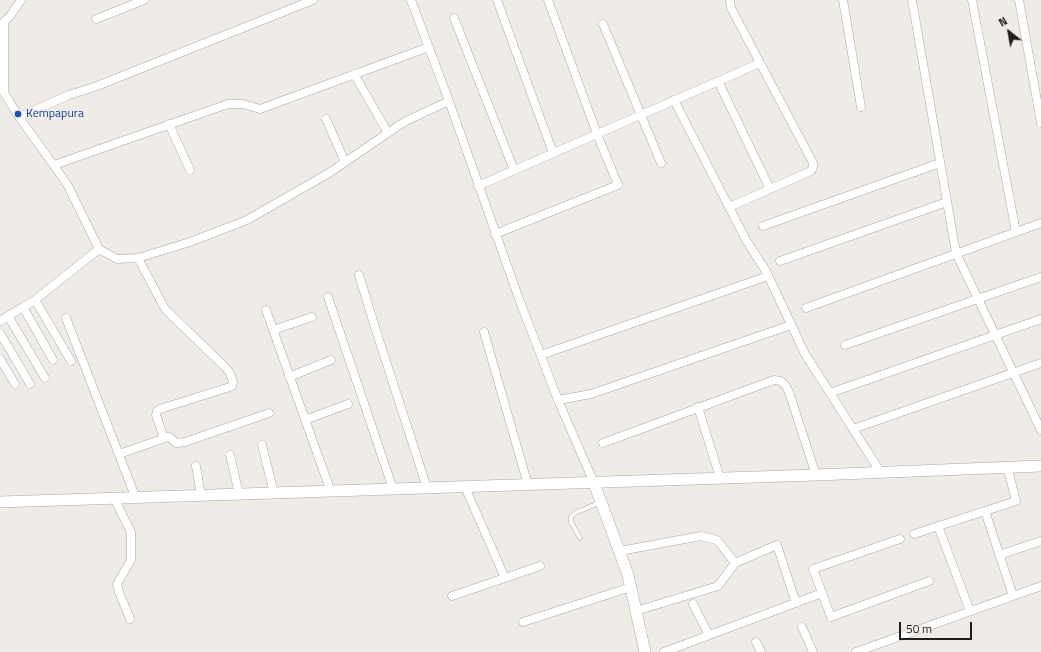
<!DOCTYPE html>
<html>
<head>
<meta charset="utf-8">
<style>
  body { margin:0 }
  #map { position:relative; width:1041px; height:652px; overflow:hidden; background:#efebe7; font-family:"Titillium Web",sans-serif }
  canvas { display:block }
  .north { position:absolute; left:989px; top:12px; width:40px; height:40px; -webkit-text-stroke:3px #efebe7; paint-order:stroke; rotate:329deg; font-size:11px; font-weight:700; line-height:16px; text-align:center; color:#201e1d }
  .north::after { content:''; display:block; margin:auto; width:14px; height:18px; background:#201e1d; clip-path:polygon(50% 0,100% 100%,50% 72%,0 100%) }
  .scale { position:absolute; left:899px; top:622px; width:73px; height:18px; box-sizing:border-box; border:2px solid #201e1d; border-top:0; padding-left:5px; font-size:12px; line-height:14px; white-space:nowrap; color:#201e1d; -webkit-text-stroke:3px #efebe7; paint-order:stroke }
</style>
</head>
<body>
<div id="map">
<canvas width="1041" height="652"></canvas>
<div class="north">N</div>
<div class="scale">50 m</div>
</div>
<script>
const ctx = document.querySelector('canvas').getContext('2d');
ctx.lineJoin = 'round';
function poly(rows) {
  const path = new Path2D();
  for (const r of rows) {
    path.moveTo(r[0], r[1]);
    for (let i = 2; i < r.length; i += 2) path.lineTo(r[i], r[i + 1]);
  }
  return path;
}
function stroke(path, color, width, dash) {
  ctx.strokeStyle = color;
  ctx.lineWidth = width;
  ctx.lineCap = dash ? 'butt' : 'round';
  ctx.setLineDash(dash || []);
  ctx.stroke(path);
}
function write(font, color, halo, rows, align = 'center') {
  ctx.font = font + ' "Titillium Web",sans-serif';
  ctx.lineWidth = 4;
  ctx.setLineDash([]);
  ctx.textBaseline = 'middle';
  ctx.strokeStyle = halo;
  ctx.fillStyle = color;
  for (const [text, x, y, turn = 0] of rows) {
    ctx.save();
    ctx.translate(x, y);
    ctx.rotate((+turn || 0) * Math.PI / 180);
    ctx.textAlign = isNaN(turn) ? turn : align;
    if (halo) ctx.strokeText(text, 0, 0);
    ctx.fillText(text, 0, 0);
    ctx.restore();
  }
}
const service = poly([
  [580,538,571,522,571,517,575,513,601,502]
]);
const minor = poly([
  [411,0,449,101],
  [497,0,553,153],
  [843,0,861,107],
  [912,0,956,253,1041,430],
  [972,0,1016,232],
  [1019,0,1041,123],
  [454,18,514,170],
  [96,19,144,0],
  [4,23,4,91],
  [603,24,661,163],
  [0,26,10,16,21,0],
  [354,74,388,133],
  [718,81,770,189],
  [0,86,19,117,67,184,99,249,117,259,138,258,190,242,247,220,329,173,404,122,449,101,519,299,558,400,594,483],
  [674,100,746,240,766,271,805,354,830,393],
  [19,117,69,95,97,86,313,0],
  [326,119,345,162],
  [169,124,190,170],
  [54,165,228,104,243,104,260,109,429,47],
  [478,186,760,63],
  [729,207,811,171,813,167,813,163,731,8,730,0],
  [763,226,940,163],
  [495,234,618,185,597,134,548,0],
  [138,258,165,309,225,367,230,373,233,382,232,386,230,387,160,409,157,411,156,415,164,438],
  [780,261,947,202],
  [359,275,374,324,427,488],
  [328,297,393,489],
  [35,300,71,361],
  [23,307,53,360],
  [806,308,1041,223],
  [266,310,331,492],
  [8,316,45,378],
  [66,318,135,496],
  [0,321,35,300,99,249],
  [273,330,312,317],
  [484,332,528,485],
  [0,333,30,384],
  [845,345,1041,277],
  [541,355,768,276],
  [0,359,15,384],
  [289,377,331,360],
  [558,400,591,394,791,325],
  [698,407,720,478],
  [305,420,348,404],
  [853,429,1041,363],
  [603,443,774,380,781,381,786,386,789,392,816,475],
  [262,445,274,493],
  [119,454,168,437,171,438,176,443,185,442,269,413],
  [230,455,239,494],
  [196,466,201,495],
  [881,473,830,393,1041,319],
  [465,487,505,578],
  [114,498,131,532,131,560,117,584,119,592,130,619],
  [985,511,1013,596],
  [938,526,970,611],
  [914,534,1016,501,1007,466],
  [900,539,813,569,831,617,929,581],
  [620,551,701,536,717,540,735,563],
  [999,555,1041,541],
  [452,596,540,566],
  [693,604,709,635],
  [636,611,718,586,735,563,777,545,796,603],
  [523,622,631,587],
  [802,627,813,652],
  [756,642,761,652],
  [664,652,822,593],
  [856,652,1041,586]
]);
const tertiary = poly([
  [594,483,628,575,645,652],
  [0,502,816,475,1041,466]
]);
stroke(service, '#aaa6a3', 5);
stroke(minor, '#aaa6a3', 9);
stroke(tertiary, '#aaa6a3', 12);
stroke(service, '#fff', 4);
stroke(minor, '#fff', 8);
stroke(tertiary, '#fff', 11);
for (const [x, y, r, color] of [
  [18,114,4,"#1a4fb4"]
]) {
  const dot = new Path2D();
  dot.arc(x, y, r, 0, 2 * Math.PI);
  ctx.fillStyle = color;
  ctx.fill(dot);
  stroke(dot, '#efebe7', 1.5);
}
write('12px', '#164399', '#efebe7', [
  ["Kempapura",26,114]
], 'left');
</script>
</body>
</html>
